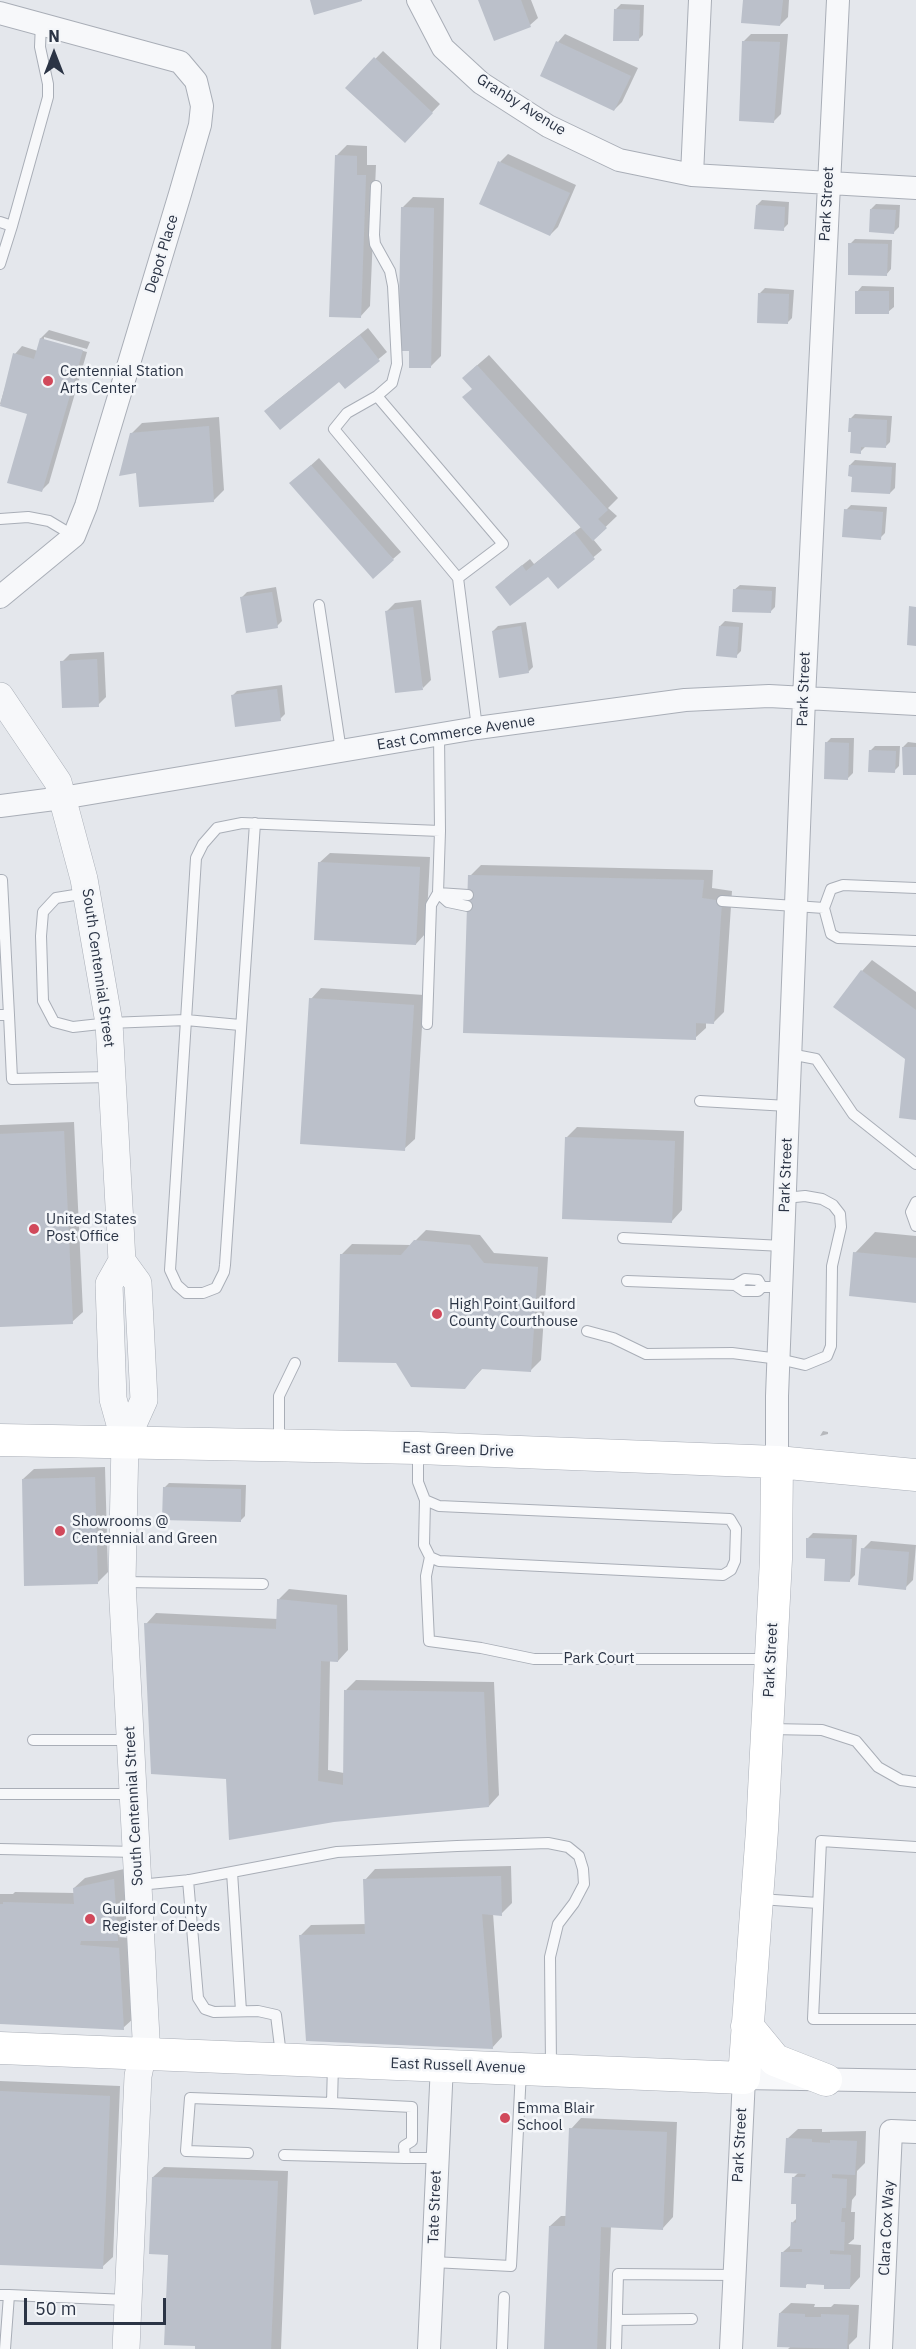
<!DOCTYPE html>
<html>
<head>
<meta charset="utf-8">
<style>
  body { margin:0 }
  #map { position:relative; width:916px; height:2349px; overflow:hidden; background:#e4e7ec; font-family:"IBM Plex Sans",sans-serif }
  canvas { display:block }
  .north { position:absolute; left:24px; top:24px; width:60px; height:60px; -webkit-text-stroke:4px #f4f6f9; paint-order:stroke; rotate:0deg; font-size:16px; font-weight:700; line-height:24px; text-align:center; color:#2b3445 }
  .north::after { content:''; display:block; margin:auto; width:21px; height:27px; background:#2b3445; clip-path:polygon(50% 0,100% 100%,50% 72%,0 100%) }
  .scale { position:absolute; left:24px; top:2298px; width:142px; height:27px; box-sizing:border-box; border:3px solid #2b3445; border-top:0; padding-left:8px; font-size:18px; line-height:21px; white-space:nowrap; color:#2b3445; -webkit-text-stroke:4px #f4f6f9; paint-order:stroke }
</style>
</head>
<body>
<div id="map">
<canvas width="916" height="2349"></canvas>
<div class="north">N</div>
<div class="scale">50 m</div>
</div>
<script>
const ctx = document.querySelector('canvas').getContext('2d');
ctx.lineJoin = 'round';
function paint(path, color) {
  ctx.fillStyle = color;
  ctx.fill(path, 'evenodd');
}
function poly(rows) {
  const path = new Path2D();
  for (const r of rows) {
    path.moveTo(r[0], r[1]);
    for (let i = 2; i < r.length; i += 2) path.lineTo(r[i], r[i + 1]);
  }
  return path;
}
function stroke(path, color, width, dash) {
  ctx.strokeStyle = color;
  ctx.lineWidth = width;
  ctx.lineCap = dash ? 'butt' : 'round';
  ctx.setLineDash(dash || []);
  ctx.stroke(path);
}
function write(font, color, halo, rows, align = 'center') {
  ctx.font = font + ' "IBM Plex Sans",sans-serif';
  ctx.lineWidth = 5;
  ctx.setLineDash([]);
  ctx.textBaseline = 'middle';
  ctx.strokeStyle = halo;
  ctx.fillStyle = color;
  for (const [text, x, y, turn = 0] of rows) {
    ctx.save();
    ctx.translate(x, y);
    ctx.rotate((+turn || 0) * Math.PI / 180);
    ctx.textAlign = isNaN(turn) ? turn : align;
    if (halo) ctx.strokeText(text, 0, 0);
    ctx.fillText(text, 0, 0);
    ctx.restore();
  }
}
paint(poly([
  [480,0,531,0,538,18,530,25],
  [744,0,789,0,788,17,780,25],
  [621,4,644,5,643,35,638,40,616,9],
  [565,34,638,68,622,102,614,110,542,76,558,42],
  [751,34,788,34,781,114,773,122,743,42],
  [383,51,440,104,405,141,348,87],
  [347,145,367,146,367,165,376,165,370,306,360,317,336,156],
  [508,154,576,185,558,227,550,235,500,162],
  [413,197,444,198,441,356,430,367,402,208],
  [762,200,789,202,788,224,783,229,757,205],
  [876,204,900,205,899,227,894,232,871,209],
  [855,239,892,240,891,269,886,275,850,244],
  [862,286,894,287,894,307,888,312,857,292],
  [765,288,794,290,792,318,787,323,760,293],
  [368,328,387,352,345,387,339,380,274,403],
  [49,330,90,342,87,349,44,337,44,340,87,352,49,483,41,491,29,413,0,404,15,354,22,346,38,351,41,338],
  [489,355,618,498,608,508,617,516,593,539,602,550,558,587,548,574,505,579,530,559,534,564,581,527,473,389,474,368],
  [855,414,892,416,890,442,885,447,865,447,860,452,850,419],
  [219,417,224,490,213,501,138,472,131,434,142,423],
  [319,458,401,552,393,559,299,476],
  [855,460,896,463,895,488,890,493,854,475,850,465],
  [851,505,887,507,885,533,880,538,846,510],
  [740,585,776,587,775,607,770,612,734,590],
  [276,587,282,621,277,626,242,597,247,592],
  [421,600,431,680,423,688,387,611,395,603],
  [725,621,743,623,741,651,736,656,720,626],
  [526,622,533,667,528,672,493,631,498,626],
  [104,652,106,697,98,705,62,662,70,654],
  [282,685,285,714,280,719,232,696,237,691],
  [831,738,854,738,853,773,848,778,826,743],
  [908,742,916,743,916,774,903,747],
  [875,746,900,746,899,766,894,771,870,751],
  [330,853,430,857,426,933,416,944,319,863],
  [481,865,713,870,712,888,732,891,724,1012,713,1023,706,1022,706,1028,695,1038,470,876],
  [872,960,916,992,916,1118,907,1059,862,971],
  [321,988,424,995,415,1139,404,1149,311,999],
  [74,1122,83,1312,72,1322,0,1326,0,1125],
  [577,1127,684,1131,682,1210,672,1221,566,1138],
  [426,1230,480,1235,494,1253,548,1257,541,1360,530,1371,483,1368,465,1387,342,1254,352,1244,411,1245],
  [875,1232,916,1236,916,1301,855,1253],
  [823,1431,828,1432,828,1434,820,1436],
  [105,1467,108,1572,98,1582,23,1479,34,1469],
  [169,1483,246,1485,245,1516,240,1521,164,1488],
  [813,1533,857,1535,855,1575,850,1580,808,1538],
  [871,1541,916,1545,913,1580,905,1588,863,1549],
  [289,1589,347,1595,348,1650,338,1661,330,1660,328,1770,344,1773,345,1691,356,1680,494,1682,499,1795,489,1806,227,1778,146,1624,156,1613,278,1619,278,1600],
  [511,1866,512,1903,501,1914,493,1913,502,2037,492,2048,300,1936,311,1925,367,1924,365,1880,375,1869],
  [124,1869,128,1929,119,1937,129,1938,134,2018,123,2028,0,2022,0,1894,13,1894,15,1892,75,1893,74,1888,85,1878],
  [0,2081,120,2086,113,2257,102,2267,0,2263],
  [581,2118,677,2122,673,2217,663,2228,611,2226,606,2349,546,2349,550,2226,561,2216,567,2216,571,2129],
  [798,2129,822,2129,822,2132,866,2131,865,2163,857,2171,856,2195,852,2200,851,2212,855,2212,854,2239,848,2244,861,2245,860,2277,850,2288,825,2284,808,2283,805,2286,783,2252,792,2244,792,2223,797,2218,794,2177,799,2172,787,2139],
  [164,2167,288,2171,281,2349,196,2349,153,2177],
  [791,2303,815,2304,814,2307,831,2307,834,2304,859,2305,857,2337,849,2345,849,2349,788,2349,791,2346,780,2313]
]), '#0003');
paint(poly([
  [310,0,362,0,362,1,314,15],
  [478,0,521,0,531,27,494,41],
  [743,0,783,0,780,26,741,23],
  [614,9,640,10,639,41,613,41],
  [556,41,631,76,614,111,540,76],
  [742,41,780,42,774,123,739,121],
  [374,57,433,113,405,143,345,88],
  [335,155,357,156,357,175,366,175,361,318,329,317],
  [498,161,570,193,550,236,479,204],
  [756,205,785,207,784,231,754,229],
  [401,207,434,208,431,368,409,368,409,351,398,351],
  [870,209,896,210,894,234,869,232],
  [848,243,888,244,887,276,848,275],
  [855,291,889,291,889,314,855,314],
  [758,293,789,294,788,324,757,323],
  [360,335,380,361,345,389,339,382,280,430,264,411],
  [40,338,83,350,42,492,7,483,27,414,0,406,13,353,34,359],
  [477,365,608,510,598,519,607,528,593,541,462,397,472,389,462,378],
  [849,418,887,420,886,448,861,447,861,454,850,453,851,432,848,432],
  [209,426,214,502,139,507,136,473,119,476,130,433],
  [311,465,394,560,373,579,289,483],
  [849,465,892,467,890,494,851,492,852,477,848,476],
  [844,509,883,512,881,540,842,537],
  [574,532,595,559,558,589,548,577,510,606,495,587,522,565,526,571],
  [733,589,772,591,771,613,732,612],
  [272,592,278,628,246,633,240,597],
  [909,606,916,607,916,646,907,645],
  [413,607,423,690,395,693,385,611],
  [521,626,529,673,499,678,492,631],
  [719,626,739,627,737,658,716,656],
  [97,659,99,707,62,708,60,661],
  [277,689,281,721,235,727,231,695],
  [825,742,849,743,848,780,824,779],
  [902,747,916,747,916,775,903,775],
  [869,750,896,751,895,773,868,772],
  [318,862,420,867,416,945,314,940],
  [468,875,704,880,702,898,722,901,714,1024,696,1023,696,1040,463,1033],
  [861,970,916,1010,916,1120,899,1118,905,1059,833,1007],
  [309,998,414,1005,405,1151,300,1144],
  [64,1131,73,1324,0,1327,0,1134],
  [565,1137,675,1141,672,1223,562,1219],
  [414,1240,470,1245,484,1263,538,1267,531,1372,481,1369,465,1389,411,1387,396,1363,338,1362,340,1254,401,1255],
  [853,1252,916,1258,916,1303,849,1296],
  [95,1477,98,1584,24,1586,22,1479],
  [163,1487,241,1489,241,1522,162,1520],
  [806,1538,852,1539,850,1582,824,1581,825,1559,806,1558],
  [861,1548,909,1552,906,1590,858,1585],
  [277,1599,337,1605,338,1662,321,1661,318,1781,343,1785,344,1690,484,1692,489,1807,334,1822,229,1840,226,1779,151,1774,144,1623,276,1629],
  [501,1876,502,1916,482,1914,493,2049,306,2041,299,1935,365,1934,363,1879],
  [114,1879,118,1941,81,1941,80,1945,119,1948,124,2030,0,2024,0,1904,3,1904,3,1902,74,1904,73,1888],
  [0,2091,110,2096,103,2269,0,2265],
  [569,2128,667,2132,663,2230,601,2227,597,2349,544,2349,549,2226,565,2226],
  [786,2138,812,2139,812,2142,830,2143,830,2140,857,2141,855,2175,832,2174,832,2178,847,2179,846,2208,842,2208,841,2222,845,2222,844,2251,830,2250,830,2254,851,2255,850,2289,824,2289,824,2285,806,2284,806,2288,780,2287,781,2252,802,2252,802,2249,790,2249,791,2222,796,2223,796,2204,791,2204,792,2177,805,2177,806,2174,784,2173],
  [152,2177,278,2181,271,2349,195,2349,195,2346,164,2345,168,2255,149,2254],
  [779,2313,805,2314,805,2317,821,2317,821,2314,849,2315,847,2349,777,2347]
]), '#bbc0ca');
const service = poly([
  [376,186,374,235,375,244,390,271,393,286,397,364,392,383,377,396],
  [0,222,12,226,48,97,48,84,40,47,41,23],
  [0,264,12,226],
  [0,519,28,517,49,521,74,536],
  [458,578,503,544,377,396,347,413,334,429,458,578,477,728],
  [319,605,341,751],
  [0,880,2,880,9,1015],
  [87,893,56,898,43,912,41,936,43,1001,54,1022,73,1027,109,1023,186,1020,196,858,203,844,217,828,242,823,440,831,439,734],
  [438,893,448,902,467,906],
  [438,893,468,895],
  [722,901,824,908,831,889,843,885,916,888],
  [824,908,831,934,838,938,916,941],
  [0,1015,9,1015,12,1079,111,1077],
  [427,1024,431,905,438,893,440,831],
  [240,1025,186,1020,170,1270,177,1285,186,1293,203,1293,216,1288,224,1272,225,1265,255,823],
  [790,1054,816,1059,853,1114,916,1164],
  [700,1101,788,1106],
  [916,1202,911,1212,916,1226],
  [623,1238,783,1246],
  [627,1281,735,1285],
  [762,1287,758,1280,745,1279,735,1285,744,1291,758,1291,762,1287,781,1287],
  [587,1331,613,1338,646,1354,732,1353,779,1359,805,1365,827,1356,831,1346,832,1266,841,1227,840,1214,833,1205,822,1199,805,1196,785,1198],
  [279,1442,279,1396,295,1363],
  [418,1452,418,1482,425,1500,424,1545,430,1557,439,1561,723,1575,731,1570,735,1561,736,1529,730,1519,439,1506,425,1500],
  [430,1557,426,1576,429,1641,481,1648,534,1659,769,1659],
  [123,1582,263,1584],
  [771,1729,822,1730,856,1741,878,1767,901,1780,916,1782],
  [33,1740,131,1740],
  [0,1794,132,1794],
  [916,1847,821,1841,813,2019,916,2019],
  [0,1849,137,1852],
  [232,1872,241,2011],
  [188,1880,198,1998,205,2009,214,2012,258,2011,276,2015,281,2055],
  [139,1885,190,1880,337,1852,457,1846,548,1843,568,1847,579,1856,583,1869,584,1884,574,1903,558,1924,550,1957,551,2066],
  [760,1899,818,1903],
  [248,2153,186,2151,190,2098,332,2103,333,2064],
  [284,2155,405,2158,404,2146,412,2141,412,2107,332,2103],
  [405,2158,437,2158],
  [433,2262,511,2266,521,2071],
  [0,2295,9,2295,5,2349],
  [9,2295,128,2300],
  [617,2320,692,2319],
  [502,2349,504,2297],
  [616,2349,618,2274,734,2275]
]);
const minor = poly([
  [418,0,443,48,481,83,548,126,619,160,692,175,916,188],
  [0,13,180,62,196,81,202,106,200,125,180,194,86,506,74,536,0,597],
  [692,175,700,0],
  [0,806,62,798,477,728,685,700,769,696,916,704],
  [777,1462,777,1396,804,698,838,0],
  [429,2349,442,2064],
  [731,2349,744,2078,916,2081],
  [881,2349,891,2131,916,2132]
]);
const tertiary = poly([
  [0,696,58,782,84,879,109,1023,122,1261,138,1283,144,1400,125,1442],
  [122,1261,109,1284,113,1399,125,1442,122,1582,146,2038,138,2076,126,2349]
]);
const secondary = poly([
  [0,1440,418,1448,777,1462,916,1475],
  [747,2026,775,2060,826,2080],
  [0,2048,744,2078,762,1830,776,1559,777,1462]
]);
stroke(service, '#a9aeb7', 12);
stroke(minor, '#a9aeb7', 24);
stroke(tertiary, '#a9aeb7', 28);
stroke(secondary, '#a9aeb7', 33);
stroke(service, '#f7f8fa', 10);
stroke(minor, '#f7f8fa', 22);
stroke(tertiary, '#f7f8fa', 27);
stroke(secondary, '#fff', 32);
for (const [x, y, r, color] of [
  [48,381,6,"#d1495b"],
  [34,1229,6,"#d1495b"],
  [437,1314,6,"#d1495b"],
  [60,1531,6,"#d1495b"],
  [90,1919,6,"#d1495b"],
  [505,2118,6,"#d1495b"]
]) {
  const dot = new Path2D();
  dot.arc(x, y, r, 0, 2 * Math.PI);
  ctx.fillStyle = color;
  ctx.fill(dot);
  stroke(dot, '#f4f6f9', 2);
}
write('15px', '#2b3445', '#f4f6f9', [
  ["Granby Avenue",521,105,32],
  ["Park Street",827,204,-87],
  ["Depot Place",162,254,-73],
  ["Park Street",804,689,-88],
  ["East Commerce Avenue",456,733,-9],
  ["South Centennial Street",98,968,82],
  ["Park Street",786,1175,-88],
  ["East Green Drive",458,1450,2],
  ["Park Court",599,1659],
  ["Park Street",771,1660,-87],
  ["South Centennial Street",134,1806,-93],
  ["East Russell Avenue",458,2066,2],
  ["Park Street",740,2145,-87],
  ["Tate Street",435,2207,-88],
  ["Clara Cox Way",887,2228,-87]
]);
write('15px', '#2b3445', '#f4f6f9', [
  ["Centennial Station",60,372],
  ["Arts Center",60,389],
  ["United States",46,1220],
  ["Post Office",46,1237],
  ["High Point Guilford",449,1305],
  ["County Courthouse",449,1322],
  ["Showrooms @",72,1522],
  ["Centennial and Green",72,1539],
  ["Guilford County",102,1910],
  ["Register of Deeds",102,1927],
  ["Emma Blair",517,2109],
  ["School",517,2126]
], 'left');
</script>
</body>
</html>
